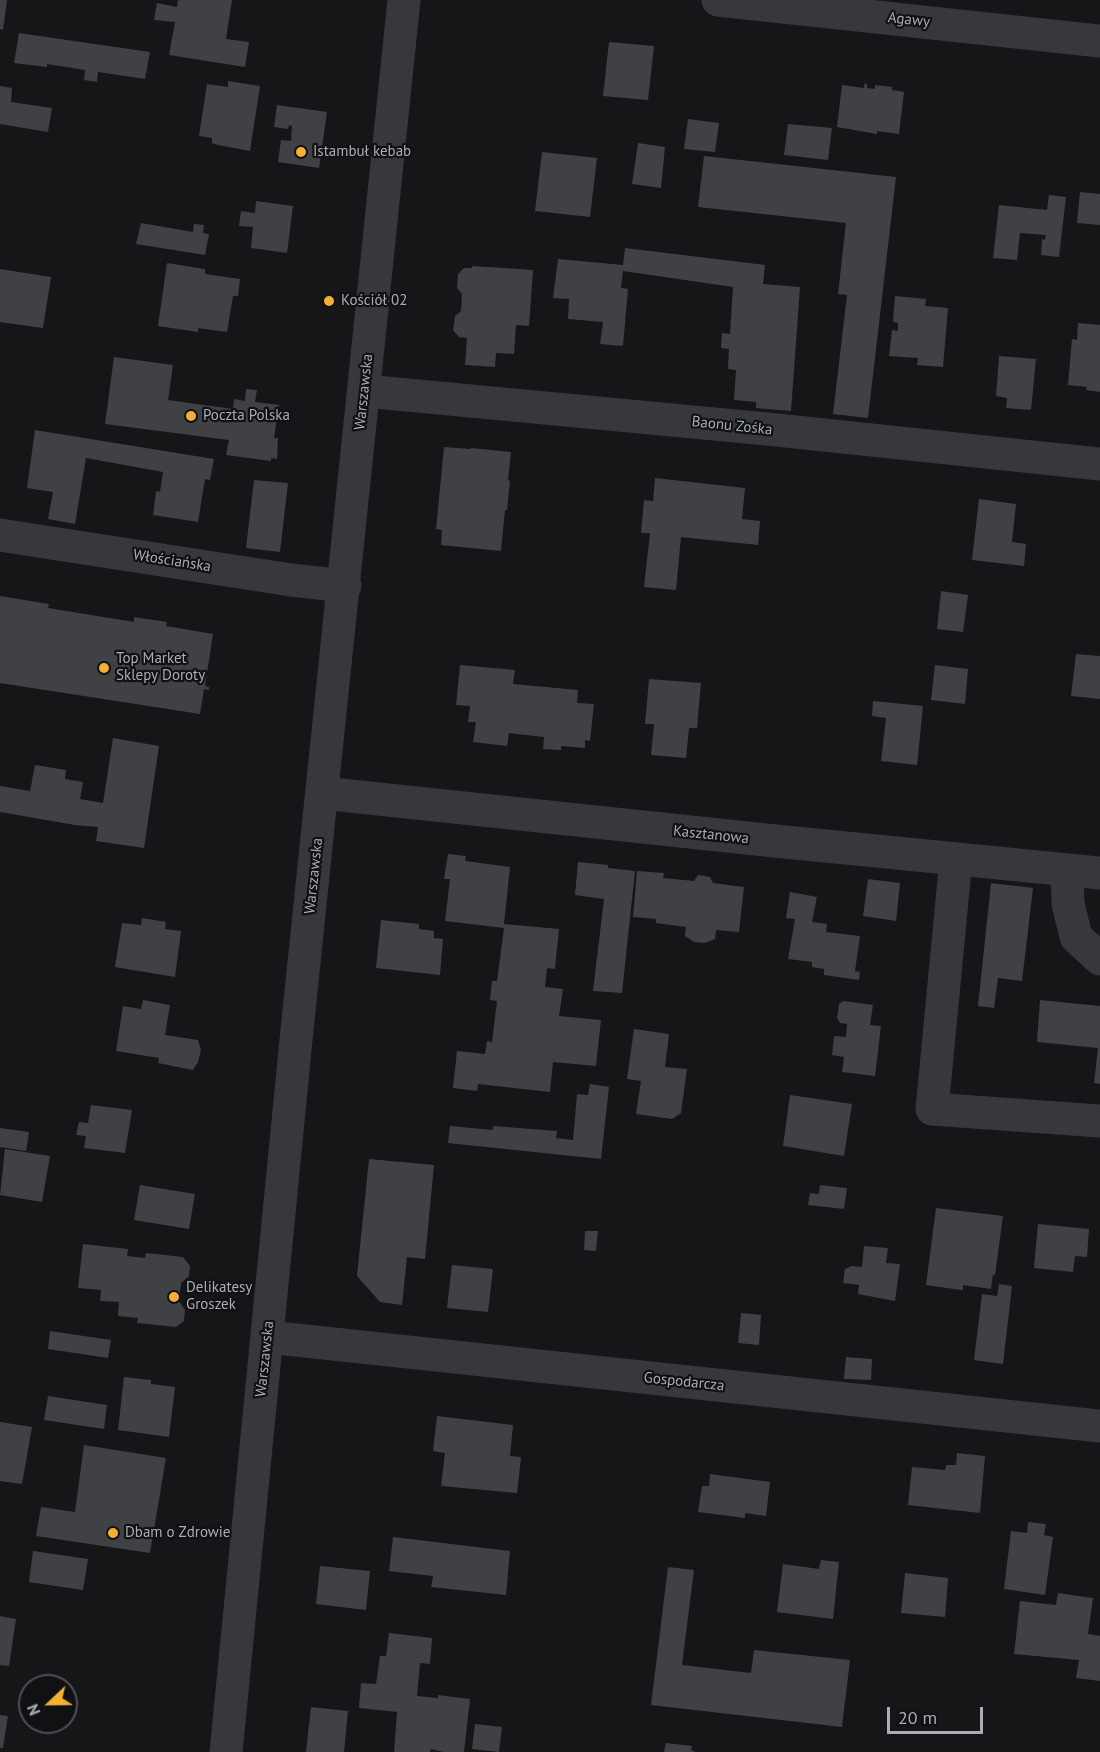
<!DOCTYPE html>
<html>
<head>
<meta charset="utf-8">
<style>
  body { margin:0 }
  #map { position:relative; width:1100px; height:1752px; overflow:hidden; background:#161618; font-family:"PT Sans",sans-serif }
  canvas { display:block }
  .north { position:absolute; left:18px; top:1674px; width:60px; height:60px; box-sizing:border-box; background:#111113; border:2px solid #4d4f55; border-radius:50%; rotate:248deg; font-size:16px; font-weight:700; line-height:24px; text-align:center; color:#a8adb8 }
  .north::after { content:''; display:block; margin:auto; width:21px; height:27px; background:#f2b134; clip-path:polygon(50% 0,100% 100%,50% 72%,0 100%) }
  .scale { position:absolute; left:887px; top:1707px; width:96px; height:27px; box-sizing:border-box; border:3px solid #a8adb8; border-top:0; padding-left:8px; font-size:18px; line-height:21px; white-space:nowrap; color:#a8adb8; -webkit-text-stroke:4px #111113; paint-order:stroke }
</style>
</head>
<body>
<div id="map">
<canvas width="1100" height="1752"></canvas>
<div class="north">N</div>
<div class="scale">20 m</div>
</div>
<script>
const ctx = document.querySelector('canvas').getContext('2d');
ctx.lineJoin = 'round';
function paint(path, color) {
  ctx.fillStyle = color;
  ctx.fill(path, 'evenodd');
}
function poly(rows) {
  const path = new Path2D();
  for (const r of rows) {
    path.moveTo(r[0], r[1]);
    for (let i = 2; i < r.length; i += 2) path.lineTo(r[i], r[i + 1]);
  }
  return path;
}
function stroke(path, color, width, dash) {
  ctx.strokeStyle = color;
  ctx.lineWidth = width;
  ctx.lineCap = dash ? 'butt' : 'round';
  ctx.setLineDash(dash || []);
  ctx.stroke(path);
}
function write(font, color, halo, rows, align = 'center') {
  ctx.font = font + ' "PT Sans",sans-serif';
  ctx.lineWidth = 4.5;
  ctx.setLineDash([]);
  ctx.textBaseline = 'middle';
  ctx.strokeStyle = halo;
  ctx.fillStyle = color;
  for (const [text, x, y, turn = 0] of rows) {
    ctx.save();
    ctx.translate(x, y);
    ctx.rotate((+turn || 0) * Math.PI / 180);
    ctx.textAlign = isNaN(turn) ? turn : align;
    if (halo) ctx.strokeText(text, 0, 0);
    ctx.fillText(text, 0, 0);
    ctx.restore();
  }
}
paint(poly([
  [0,0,7,0,3,30,0,29],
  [178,0,232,0,226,39,249,42,245,67,169,55,175,22,154,20,157,3,177,7],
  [19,33,150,52,145,79,98,72,97,82,84,80,85,70,47,64,47,67,14,63],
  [609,42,654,46,648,100,603,96],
  [228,81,260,86,250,151,218,145,212,143,212,138,199,136,207,84,228,87],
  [865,83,867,84,867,88,875,89,875,85,892,87,892,90,904,92,899,134,877,131,877,134,837,127,842,85,864,88],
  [0,86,12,88,11,102,52,108,48,132,0,124],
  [277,105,327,112,319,168,278,162,281,140,291,141,292,126,289,125,288,129,274,127],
  [688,119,719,123,715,152,684,149],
  [788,124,832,128,828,160,784,155],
  [638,143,665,147,661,188,632,184],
  [542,152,597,158,590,217,535,211],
  [704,156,896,177,868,418,833,414,847,295,838,294,846,223,698,207],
  [1080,192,1100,194,1100,225,1077,223],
  [1049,195,1066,197,1059,257,1041,255,1042,239,1045,240,1046,235,1020,233,1017,260,993,258,999,205,1047,210],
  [256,201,293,206,287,253,251,248,253,227,239,226,241,211,255,213],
  [141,223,193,232,194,224,204,225,203,233,209,234,205,255,136,244],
  [625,248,765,265,763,284,800,287,791,411,756,408,756,402,734,400,736,370,728,369,729,349,721,348,722,333,730,334,733,287,623,271,621,288,628,289,623,346,600,344,603,322,568,319,569,299,553,298,558,259,623,265],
  [167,263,205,269,205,274,240,279,238,296,233,296,227,332,198,328,198,332,158,326],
  [472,266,533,270,529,326,516,325,514,354,496,353,495,367,465,365,467,338,459,337,453,330,455,316,461,311,462,294,457,288,458,274,464,268,472,268],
  [0,269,51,277,43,328,0,322],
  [895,296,926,299,925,306,948,308,943,367,917,365,918,358,889,356,892,330,898,331,898,323,893,322],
  [1078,323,1100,325,1100,392,1086,390,1087,387,1068,385,1072,339,1077,340],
  [999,356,1036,359,1031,410,1006,408,1007,398,996,396],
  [114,357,173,365,168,400,233,409,234,399,245,401,246,389,257,390,255,402,279,405,274,438,278,438,277,459,271,458,271,461,226,455,229,440,105,424],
  [35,430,214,459,210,480,205,479,198,522,153,515,156,491,160,492,163,472,86,458,75,524,48,519,53,492,27,488],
  [444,447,470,449,471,448,511,452,508,480,510,481,507,510,505,510,501,551,441,545,442,530,436,529],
  [655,478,745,488,742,519,760,521,758,545,681,537,676,590,644,587,650,533,641,533,644,500,653,501],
  [254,480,288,483,280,552,246,548],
  [979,499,1016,504,1012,542,1026,544,1024,566,972,560],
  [941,591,968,595,963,632,937,629],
  [0,596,49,604,48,608,134,622,134,617,167,622,166,626,213,634,205,686,209,687,209,690,204,689,200,714,0,683],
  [1076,654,1100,656,1100,699,1071,696],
  [460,665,515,670,513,684,578,690,577,703,594,704,590,741,585,740,585,748,561,746,561,750,543,749,544,737,509,733,507,746,473,742,476,722,468,722,470,706,456,705],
  [935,665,968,669,965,704,931,700],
  [649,679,701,683,697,728,689,728,686,758,651,755,654,724,645,724],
  [873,701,923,706,917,765,881,761,886,718,872,716],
  [113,738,159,746,144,848,96,841,98,827,75,825,0,812,0,786,30,791,35,765,66,770,65,779,83,782,80,799,103,803],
  [448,854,466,856,465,861,510,867,504,924,559,929,555,969,547,968,545,987,563,989,559,1016,601,1020,596,1066,553,1062,550,1092,478,1084,477,1091,453,1088,457,1051,485,1054,487,1041,492,1042,497,1001,490,1000,492,981,497,981,504,928,445,921,450,879,444,879],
  [578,862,608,865,608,868,635,871,622,993,593,991,604,899,575,895],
  [637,871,664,873,663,878,694,881,698,875,710,877,713,883,744,887,739,932,716,930,715,939,705,943,694,942,685,936,686,927,656,923,656,919,633,917],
  [868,879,900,883,896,921,863,916],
  [991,883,1033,888,1022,981,998,978,994,1008,978,1006],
  [790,892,817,897,812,922,827,924,826,932,860,936,855,971,860,972,859,980,824,975,824,969,812,967,812,962,788,959,795,919,786,918],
  [142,918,166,922,165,929,181,931,175,977,115,967,122,923,141,925],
  [381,920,419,924,419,929,434,931,434,938,443,939,440,975,376,968],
  [143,1000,170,1005,165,1035,198,1040,201,1050,198,1062,193,1070,158,1063,159,1058,116,1051,123,1006,141,1009],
  [1040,1000,1100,1006,1100,1084,1094,1083,1098,1048,1037,1042],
  [843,1001,873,1005,870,1025,881,1026,875,1076,842,1072,844,1057,832,1055,834,1036,846,1037,847,1024,840,1023,837,1018,839,1004],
  [634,1029,669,1034,665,1067,687,1069,681,1113,672,1119,636,1114,641,1081,627,1079],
  [590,1084,609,1087,601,1159,448,1143,450,1126,493,1130,493,1126,557,1131,556,1138,573,1140,577,1094,588,1095],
  [790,1095,852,1104,844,1156,783,1146],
  [91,1105,132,1110,125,1153,84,1148,86,1136,76,1135,79,1122,88,1123],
  [0,1128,29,1132,26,1151,0,1147],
  [5,1149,50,1156,42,1202,0,1195],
  [369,1159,434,1165,425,1259,407,1257,402,1305,380,1302,357,1276],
  [140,1185,195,1194,189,1229,134,1220],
  [820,1185,847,1188,844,1209,808,1205,810,1193,819,1194],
  [936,1208,1003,1216,995,1275,993,1274,991,1289,963,1285,963,1290,961,1290,926,1285],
  [1038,1224,1089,1229,1087,1257,1075,1256,1073,1272,1034,1268],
  [585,1231,598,1231,596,1251,584,1250],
  [83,1244,128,1249,127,1256,145,1258,146,1253,183,1257,190,1266,189,1276,181,1283,179,1301,185,1310,184,1321,176,1327,137,1323,138,1318,118,1316,119,1302,100,1301,101,1290,78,1288],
  [864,1246,888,1248,886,1263,900,1264,895,1301,858,1294,859,1285,843,1283,845,1269,852,1266,862,1267],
  [452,1265,493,1269,488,1312,447,1308],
  [999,1284,1012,1286,1003,1364,974,1360,982,1294,997,1296],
  [741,1313,761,1315,759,1345,738,1343],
  [50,1331,111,1340,108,1358,48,1349],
  [846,1357,872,1359,871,1380,844,1379],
  [124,1377,151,1380,151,1384,175,1387,169,1437,118,1430],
  [48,1396,107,1405,104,1429,44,1420],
  [437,1416,513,1425,510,1456,521,1457,517,1493,441,1486,445,1453,433,1451],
  [0,1422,32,1427,22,1484,0,1481],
  [84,1445,166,1458,150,1553,36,1536,41,1507,75,1512],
  [957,1453,985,1456,980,1513,908,1505,912,1467,945,1470,946,1465,956,1465],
  [710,1474,770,1482,766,1516,745,1513,745,1518,698,1512,702,1486,709,1486],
  [1028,1522,1046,1524,1044,1535,1053,1537,1045,1595,1004,1589,1011,1531,1027,1533],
  [393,1537,510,1551,506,1595,431,1587,433,1576,389,1571],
  [33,1551,88,1559,83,1590,29,1582],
  [821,1560,839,1562,833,1619,777,1612,783,1564,819,1569],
  [320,1566,370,1571,366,1610,316,1604],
  [668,1567,694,1570,682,1665,751,1673,754,1650,850,1660,842,1727,651,1705],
  [905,1573,948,1578,945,1617,901,1613],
  [1058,1593,1093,1598,1088,1634,1100,1636,1100,1681,1076,1678,1079,1660,1014,1654,1020,1601,1056,1605],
  [0,1616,16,1619,9,1666,0,1665],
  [389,1633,432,1638,430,1664,420,1663,417,1696,438,1698,438,1695,470,1699,464,1752,443,1752,431,1749,430,1752,394,1752,397,1712,359,1708,361,1683,376,1684,380,1656,386,1656],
  [311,1707,348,1711,344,1752,306,1752],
  [0,1715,8,1716,3,1748,0,1748],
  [475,1724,502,1727,499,1752,472,1749],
  [666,1743,692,1746,691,1750,696,1752,664,1752]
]), '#404145');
stroke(poly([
  [718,0,1100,41],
  [365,391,767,429,1100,464],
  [0,535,291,580,345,586],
  [322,793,775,841,1100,873],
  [956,859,932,1109,1100,1121],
  [1067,870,1068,903,1076,937,1100,959],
  [268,1337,1100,1426],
  [226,1752,297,1030,404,0]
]), '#37383d', 33);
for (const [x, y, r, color] of [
  [301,152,6,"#f2b134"],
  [329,301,6,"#f2b134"],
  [191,416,6,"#f2b134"],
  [104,668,6,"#f2b134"],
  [174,1297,6,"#f2b134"],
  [113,1533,6,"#f2b134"]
]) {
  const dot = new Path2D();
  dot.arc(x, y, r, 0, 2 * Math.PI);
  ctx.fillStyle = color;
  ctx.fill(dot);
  stroke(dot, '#111113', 2);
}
write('15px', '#a8adb8', '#111113', [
  ["Agawy",909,20,6],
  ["Warszawska",364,392,-84],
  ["Baonu Zośka",732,426,6],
  ["Włościańska",172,561,9],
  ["Kasztanowa",711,835,6],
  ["Warszawska",314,876,-84],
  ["Warszawska",265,1359,-84],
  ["Gospodarcza",684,1382,6]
]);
write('15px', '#a8adb8', '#111113', [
  ["Istambuł kebab",313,152],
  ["Kościół 02",341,301],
  ["Poczta Polska",203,416],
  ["Top Market",116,659],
  ["Sklepy Doroty",116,676],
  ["Delikatesy",186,1288],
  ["Groszek",186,1305],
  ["Dbam o Zdrowie",125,1533]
], 'left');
</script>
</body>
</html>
